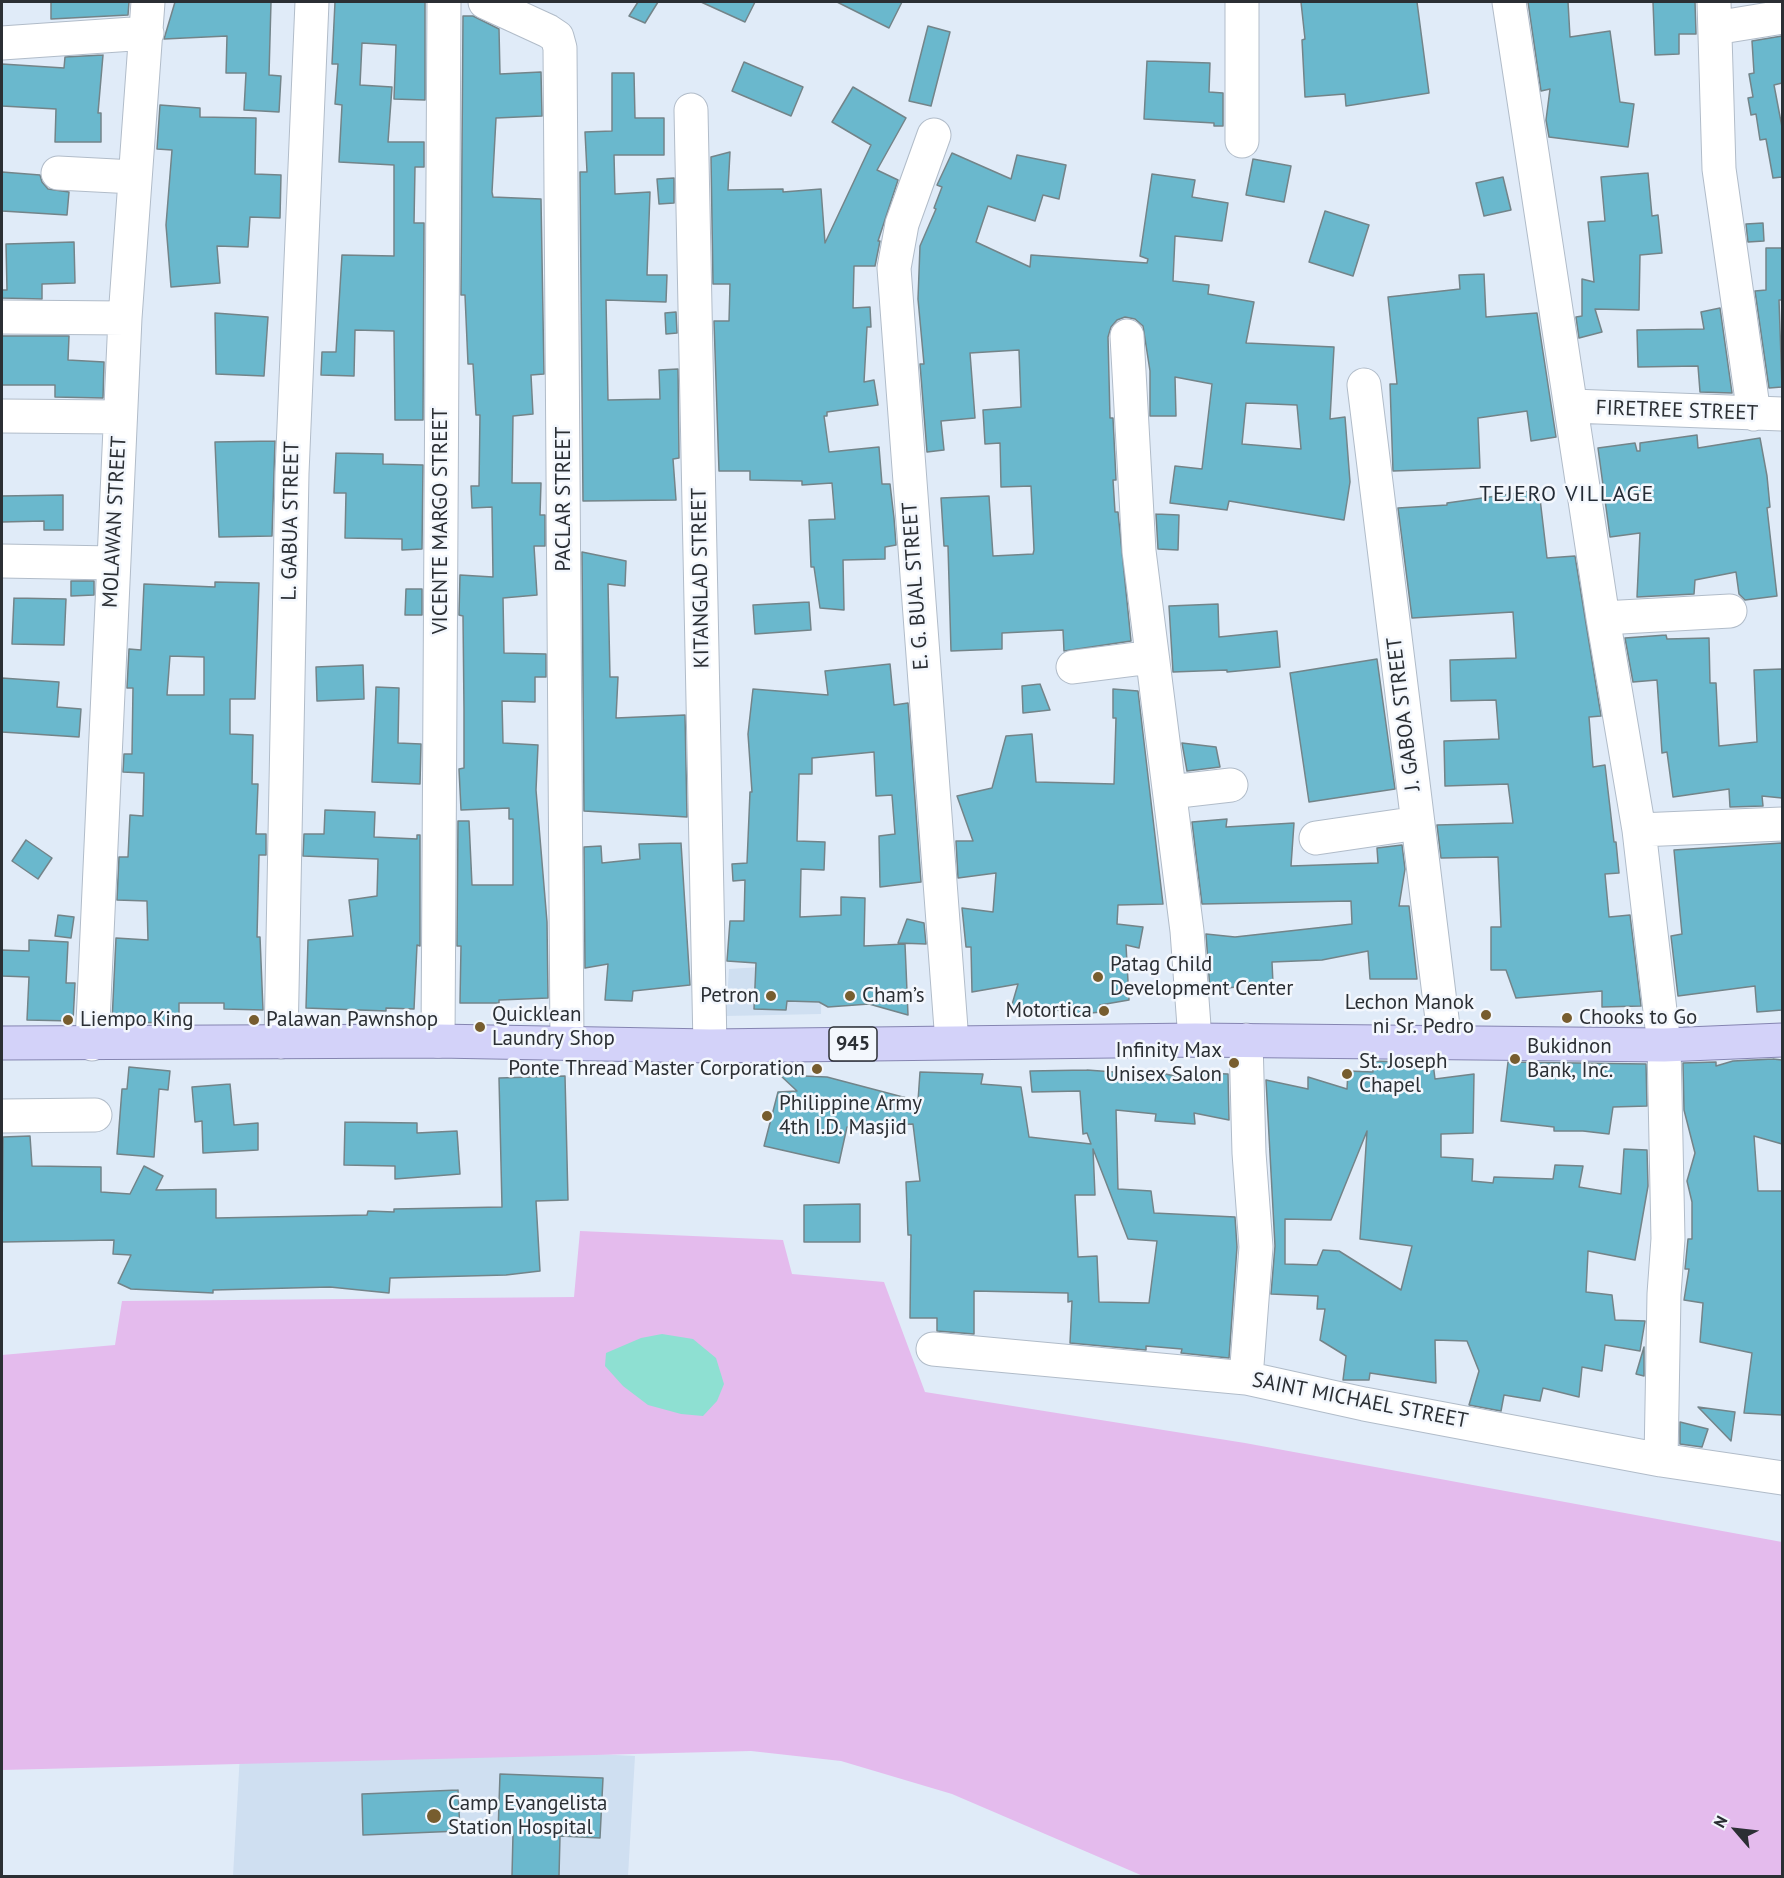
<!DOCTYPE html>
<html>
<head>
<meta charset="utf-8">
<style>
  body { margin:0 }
  #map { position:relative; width:1784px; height:1878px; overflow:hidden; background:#e0ebf8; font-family:"PT Sans",sans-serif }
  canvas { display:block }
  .frame { position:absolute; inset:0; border:3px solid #2b2f34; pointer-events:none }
  .north { position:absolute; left:1706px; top:1800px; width:60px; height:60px; -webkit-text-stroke:4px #f3f7fd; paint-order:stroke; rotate:298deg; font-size:16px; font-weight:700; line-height:24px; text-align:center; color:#2b2f34 }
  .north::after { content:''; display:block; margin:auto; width:21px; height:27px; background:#2b2f34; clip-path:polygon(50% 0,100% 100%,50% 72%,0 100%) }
</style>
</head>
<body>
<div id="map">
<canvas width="1784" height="1878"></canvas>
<div class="frame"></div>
<div class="north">N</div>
</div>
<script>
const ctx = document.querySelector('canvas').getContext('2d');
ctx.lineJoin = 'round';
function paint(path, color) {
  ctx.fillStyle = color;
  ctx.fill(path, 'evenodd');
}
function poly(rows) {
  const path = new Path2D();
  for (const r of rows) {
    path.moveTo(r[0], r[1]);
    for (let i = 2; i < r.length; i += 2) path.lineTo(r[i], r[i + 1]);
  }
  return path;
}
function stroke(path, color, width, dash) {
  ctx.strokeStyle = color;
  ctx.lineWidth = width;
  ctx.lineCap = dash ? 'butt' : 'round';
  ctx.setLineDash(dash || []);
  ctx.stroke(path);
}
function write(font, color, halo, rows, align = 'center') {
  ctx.font = font + ' "PT Sans",sans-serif';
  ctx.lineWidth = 5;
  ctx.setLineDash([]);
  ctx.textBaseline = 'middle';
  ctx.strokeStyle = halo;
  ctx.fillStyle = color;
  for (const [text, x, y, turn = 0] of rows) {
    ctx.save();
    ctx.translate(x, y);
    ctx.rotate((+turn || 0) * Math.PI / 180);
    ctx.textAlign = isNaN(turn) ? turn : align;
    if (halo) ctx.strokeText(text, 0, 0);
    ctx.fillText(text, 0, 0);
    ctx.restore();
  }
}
paint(poly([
  [822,963,821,1014,726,1016,729,969],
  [241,1736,635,1756,628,1876,233,1876]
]), '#cfdff1');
paint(poly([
  [580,1231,783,1240,792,1274,884,1282,925,1392,1245,1443,1782,1542,1782,1876,1143,1876,952,1794,841,1761,751,1751,2,1770,2,1355,115,1345,122,1301,574,1297]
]), '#e4bbed');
paint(poly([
  [662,1334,693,1339,716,1358,724,1384,717,1401,703,1416,681,1414,648,1405,623,1386,605,1366,606,1353,641,1338]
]), '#8ee0d2');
const building = poly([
  [51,2,129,2,128,15,51,19,51,2],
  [175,2,271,2,269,75,281,76,279,112,244,110,246,73,226,73,227,36,164,39,175,2],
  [335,2,425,2,425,100,394,99,396,45,362,43,360,85,392,87,388,142,424,142,424,167,415,167,414,223,424,223,423,420,395,420,394,331,355,330,354,376,321,375,322,352,336,352,342,255,394,256,394,165,339,162,342,105,335,104,338,64,332,64,335,2],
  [638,2,658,2,645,23,629,16,638,2],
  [701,2,755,2,745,22,701,2],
  [837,2,902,2,889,28,837,2],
  [1301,2,1417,2,1429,93,1346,106,1345,94,1305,97,1302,40,1305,39,1301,2],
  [1528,2,1568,2,1570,37,1610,31,1620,102,1634,104,1628,147,1549,137,1546,120,1550,89,1541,91,1528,2],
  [1653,2,1695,2,1696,34,1679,34,1679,54,1655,55,1653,2],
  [463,16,473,16,499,29,500,74,541,72,542,116,496,118,492,192,493,197,541,199,544,374,531,375,533,414,513,416,512,483,541,483,540,515,545,515,545,546,534,546,537,595,503,598,504,653,546,654,546,677,535,677,535,702,502,701,503,743,538,745,536,790,547,922,548,998,499,1000,499,1003,460,1003,461,946,457,946,458,821,469,821,472,885,513,885,513,819,509,819,509,808,461,810,459,769,464,768,464,710,463,616,459,615,460,575,493,577,492,507,472,508,471,486,479,486,480,415,476,415,473,364,468,364,465,295,461,295,463,16],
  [928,26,950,32,931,106,909,101,928,26],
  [1782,36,1782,83,1774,85,1782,127,1782,177,1773,178,1766,139,1760,140,1756,114,1751,115,1748,98,1753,97,1749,74,1754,73,1752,41,1782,36],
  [103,55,98,113,101,113,101,142,55,142,56,109,2,106,2,64,64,68,65,57,103,55],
  [1147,61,1210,63,1209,92,1223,93,1223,126,1214,126,1214,123,1144,119,1147,61],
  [744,62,803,87,791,116,732,91,744,62],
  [612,73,634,73,635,118,664,118,664,155,614,155,615,194,650,192,647,275,667,275,666,302,606,300,608,400,660,399,659,370,678,369,679,458,673,459,676,500,583,501,580,172,587,172,585,132,612,131,612,73],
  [853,87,906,118,877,170,898,180,878,241,880,241,875,266,854,266,853,308,870,307,871,327,867,327,864,382,874,380,878,405,827,412,827,416,824,416,829,452,879,447,882,484,890,484,894,518,896,545,885,547,885,559,843,560,844,610,820,608,814,567,811,567,809,520,835,519,832,483,802,485,802,481,750,480,750,471,719,471,714,321,729,321,730,284,713,284,711,157,730,152,728,190,783,189,783,192,821,189,825,243,871,145,832,122,853,87],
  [160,105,200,108,200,117,256,118,255,174,281,175,280,218,250,217,248,247,217,246,220,283,171,287,166,225,172,150,157,149,160,105],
  [952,153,1011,179,1017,155,1066,165,1059,199,1043,195,1035,221,988,206,976,242,1030,267,1031,255,1147,263,1148,259,1140,256,1152,174,1195,180,1192,197,1228,203,1222,241,1175,236,1173,281,1209,285,1208,294,1254,302,1246,343,1334,347,1330,419,1345,417,1350,482,1344,520,1229,501,1227,510,1170,503,1175,466,1202,469,1212,384,1175,377,1176,416,1150,416,1150,371,1143,326,1135,319,1125,317,1117,320,1111,327,1108,337,1110,418,1113,418,1116,480,1113,480,1115,512,1118,512,1131,641,1064,651,1063,630,1002,633,1002,649,951,651,948,546,944,546,941,498,989,496,993,556,1033,554,1034,550,1031,486,1001,487,1000,443,985,444,983,410,1021,407,1019,350,970,353,975,418,941,421,944,450,927,452,920,364,924,364,918,299,920,246,936,209,934,208,942,187,937,185,952,153],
  [1246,403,1297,405,1301,449,1242,444,1246,403],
  [1253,159,1291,166,1284,202,1246,195,1253,159],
  [2,172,40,175,42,182,48,189,69,192,67,215,2,211,2,172],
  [1648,173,1652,216,1658,215,1662,253,1640,255,1639,310,1595,309,1602,332,1579,338,1576,317,1582,316,1582,279,1594,282,1588,222,1605,221,1601,177,1648,173],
  [1503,177,1511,210,1484,216,1476,183,1503,177],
  [674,178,674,203,659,204,657,179,674,178],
  [1325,211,1369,225,1353,276,1309,262,1325,211],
  [1763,223,1764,241,1748,242,1746,224,1763,223],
  [74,242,75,283,42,284,42,299,2,298,2,290,7,290,6,244,74,242],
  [1766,248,1782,248,1782,300,1779,300,1782,387,1769,388,1755,291,1766,290,1766,248],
  [1484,274,1486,317,1537,313,1556,437,1531,441,1527,411,1478,418,1480,468,1393,471,1390,384,1397,384,1388,297,1460,289,1459,275,1484,274],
  [1720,308,1732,393,1700,392,1698,366,1638,367,1637,330,1704,329,1701,312,1720,308],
  [676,312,677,333,666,334,665,313,676,312],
  [215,313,268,317,264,376,216,374,215,313],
  [2,336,69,336,68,360,104,362,103,398,55,397,55,385,2,385,2,336],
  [1697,435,1698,448,1760,438,1767,476,1770,507,1767,508,1777,596,1745,600,1739,594,1736,572,1695,580,1694,594,1637,597,1640,533,1610,537,1598,448,1635,443,1637,451,1640,451,1640,443,1697,435],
  [275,441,272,536,219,537,215,442,275,441],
  [336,453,383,454,383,464,423,465,422,549,402,550,402,539,345,538,346,493,334,493,336,453],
  [1539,490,1547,558,1575,556,1601,716,1589,717,1593,767,1605,765,1614,842,1616,842,1619,873,1605,874,1609,917,1630,915,1641,1006,1602,1007,1602,991,1516,998,1506,970,1491,970,1491,927,1501,927,1498,857,1441,858,1437,825,1513,823,1508,784,1445,786,1444,741,1499,739,1496,700,1451,701,1450,660,1516,658,1513,612,1412,618,1398,508,1447,505,1447,503,1539,490],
  [63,495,63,530,44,530,44,521,2,522,2,496,63,495],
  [1156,514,1179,515,1178,550,1158,549,1156,514],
  [582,552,626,561,625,586,608,584,610,677,618,677,616,718,685,715,687,817,584,811,582,552],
  [71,581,94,581,94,595,71,596,71,581],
  [215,582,259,583,255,699,230,699,230,734,253,735,252,784,258,784,256,834,266,834,266,855,259,855,257,937,260,937,263,1010,224,1009,224,1003,179,1003,179,1023,112,1022,116,938,148,940,147,901,117,900,119,857,128,857,130,815,143,816,144,773,123,772,124,754,132,754,133,688,127,688,129,649,141,650,144,584,215,587,215,582],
  [170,656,204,657,204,695,167,695,170,656],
  [406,589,422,589,422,615,405,615,406,589],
  [14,598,66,599,64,645,12,644,14,598],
  [809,602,811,630,755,634,753,605,809,602],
  [1218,604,1219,637,1277,631,1280,667,1227,672,1227,670,1173,672,1169,606,1218,604],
  [1666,635,1667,639,1709,638,1710,683,1716,683,1719,746,1757,742,1754,670,1782,669,1782,798,1762,796,1763,806,1730,807,1729,789,1673,797,1667,752,1662,753,1657,680,1633,682,1625,638,1666,635],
  [1377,659,1395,789,1309,802,1290,673,1377,659],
  [890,664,894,705,908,703,921,882,880,887,879,836,895,834,892,795,876,796,874,752,812,758,812,774,799,774,797,841,825,842,824,870,801,869,800,917,841,915,841,897,865,898,864,946,905,944,908,1015,869,1004,828,1007,819,1002,787,1001,786,1010,754,1009,756,963,727,961,730,921,744,921,745,880,733,881,732,864,747,863,750,792,752,792,748,734,753,689,828,695,825,671,890,664],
  [363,665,364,699,317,701,316,667,363,665],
  [2,678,59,682,57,707,81,709,79,737,2,732,2,678],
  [1040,684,1050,710,1023,713,1022,686,1040,684],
  [376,687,399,688,398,743,421,744,420,784,372,782,376,687],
  [1113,689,1138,691,1163,904,1118,905,1117,924,1143,927,1139,948,1126,945,1129,1000,1100,1005,1101,1012,1071,1015,1071,1011,1011,1008,1018,984,972,992,971,947,966,947,962,908,993,912,996,873,958,878,956,841,973,841,957,796,992,788,1006,736,1032,734,1036,782,1114,784,1116,718,1113,718,1113,689],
  [1182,743,1216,747,1220,767,1187,771,1182,743],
  [325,810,375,812,374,837,417,839,417,835,420,835,420,946,417,945,414,1009,386,1008,386,1011,306,1008,308,940,353,936,349,900,377,896,378,859,303,856,304,834,324,834,325,810],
  [1227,819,1226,827,1294,823,1291,866,1378,863,1377,848,1402,845,1405,869,1399,906,1409,906,1417,979,1370,979,1368,951,1322,960,1272,962,1273,984,1236,983,1236,987,1210,990,1206,934,1235,937,1352,924,1351,901,1202,904,1192,822,1227,819],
  [26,840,52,858,38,879,12,861,26,840],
  [681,843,690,985,633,991,632,1001,605,1000,608,964,585,968,584,847,601,846,602,863,640,859,639,844,681,843],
  [1782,843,1782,1010,1757,1012,1755,986,1678,996,1671,936,1682,934,1674,850,1782,843],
  [58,915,74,917,71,938,55,936,58,915],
  [907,919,924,923,926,944,898,943,907,919],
  [29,940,68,942,66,983,75,983,73,1021,27,1020,29,977,2,976,2,950,29,951,29,940],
  [1773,1059,1782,1060,1782,1144,1754,1136,1758,1191,1782,1191,1782,1415,1744,1413,1752,1353,1700,1342,1703,1303,1684,1300,1689,1269,1685,1269,1688,1239,1692,1239,1692,1202,1687,1181,1695,1153,1684,1110,1683,1063,1716,1062,1716,1066,1733,1061,1773,1059],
  [1373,1061,1433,1063,1435,1079,1474,1074,1473,1133,1441,1134,1441,1157,1473,1159,1472,1181,1493,1183,1494,1177,1553,1179,1555,1165,1583,1166,1579,1187,1621,1194,1624,1149,1647,1150,1648,1186,1635,1260,1588,1251,1586,1292,1612,1295,1615,1320,1645,1321,1640,1351,1605,1345,1602,1371,1582,1367,1579,1397,1543,1388,1540,1401,1504,1395,1501,1411,1469,1405,1479,1371,1467,1341,1435,1340,1436,1383,1370,1373,1369,1380,1343,1380,1346,1356,1320,1340,1325,1309,1317,1309,1318,1296,1271,1294,1275,1246,1266,1080,1308,1089,1308,1077,1347,1089,1348,1071,1373,1072,1373,1061],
  [1367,1131,1360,1239,1412,1246,1401,1290,1339,1251,1323,1250,1317,1265,1285,1264,1285,1219,1331,1220,1367,1131],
  [1508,1062,1646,1064,1647,1106,1613,1107,1609,1134,1583,1131,1554,1131,1554,1127,1501,1121,1508,1062],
  [129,1067,170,1071,168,1090,159,1089,154,1157,117,1154,122,1089,127,1089,129,1067],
  [1087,1070,1114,1072,1113,1076,1161,1077,1161,1073,1202,1082,1201,1073,1228,1074,1229,1120,1194,1113,1195,1124,1155,1121,1156,1114,1116,1110,1118,1189,1151,1191,1154,1213,1235,1217,1237,1247,1229,1358,1181,1353,1182,1349,1146,1346,1146,1350,1070,1343,1072,1301,1068,1302,1068,1293,974,1291,974,1334,937,1331,937,1318,910,1318,911,1235,908,1235,906,1182,920,1181,913,1124,847,1127,839,1163,764,1146,778,1092,797,1091,780,1075,827,1077,918,1101,920,1072,983,1074,981,1084,1021,1087,1029,1137,1091,1144,1087,1133,1083,1134,1080,1091,1032,1092,1030,1071,1087,1070],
  [1093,1149,1128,1239,1157,1241,1149,1303,1099,1302,1097,1256,1078,1257,1075,1195,1095,1195,1093,1149],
  [565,1076,568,1200,536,1201,540,1271,506,1275,390,1278,389,1293,330,1287,213,1290,213,1293,131,1289,118,1283,131,1255,113,1254,114,1240,2,1242,3,1137,30,1136,32,1166,101,1167,101,1192,130,1194,144,1166,163,1176,156,1190,216,1189,216,1218,367,1215,368,1211,394,1212,394,1209,502,1207,499,1078,565,1076],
  [230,1084,234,1125,258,1123,258,1150,203,1153,202,1121,195,1122,192,1087,230,1084],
  [345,1122,417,1123,417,1133,457,1131,460,1174,395,1179,395,1166,344,1165,345,1122],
  [860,1204,860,1242,804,1242,804,1205,860,1204],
  [1644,1347,1644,1376,1636,1374,1644,1347],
  [1698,1407,1735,1412,1731,1441,1698,1407],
  [1680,1422,1708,1429,1702,1447,1680,1444,1680,1422],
  [500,1774,603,1778,600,1838,560,1836,559,1876,512,1876,513,1834,498,1834,500,1774],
  [458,1790,460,1831,363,1835,362,1794,458,1790]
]);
paint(building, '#6ab8cd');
stroke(building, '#738489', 1.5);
const minor = poly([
  [485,2,548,31,557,37,560,48,567,1043],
  [1509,2,1603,618,1639,830,1664,1045,1668,1239,1664,1294,1661,1460],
  [1714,2,1719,169,1754,414],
  [1715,28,1782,17],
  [2,43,147,33],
  [691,110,710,1046],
  [934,135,902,224,894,268,952,1042],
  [1242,141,1242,2],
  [58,173,134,177],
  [2,317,125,318],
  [1127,336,1139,551,1187,931,1195,1040],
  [1364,385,1445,1043],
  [1572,406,1782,414],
  [2,416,120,417],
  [2,561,113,563],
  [1603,618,1730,611],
  [1073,667,1152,657],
  [1170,792,1231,785],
  [1639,830,1782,824],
  [1316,838,1418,823],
  [1246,1040,1249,1153,1256,1247,1246,1378],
  [438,1041,444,2],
  [281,1042,292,473,312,2],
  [92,1044,125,318,148,2],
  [2,1116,95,1115],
  [933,1349,1246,1378,1364,1404,1661,1460,1782,1478]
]);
const major = poly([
  [2,1043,438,1041,710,1046,1195,1040,1664,1045,1782,1040]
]);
stroke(minor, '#b1bcc9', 35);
stroke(major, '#8585b1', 35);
stroke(minor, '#fff', 33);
stroke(major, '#d3d2f9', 33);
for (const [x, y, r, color] of [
  [1098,977,6,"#775d2f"],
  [771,996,6,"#775d2f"],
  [850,996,6,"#775d2f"],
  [1104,1011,6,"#775d2f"],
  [1486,1015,6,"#775d2f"],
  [1567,1018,6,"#775d2f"],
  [68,1020,6,"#775d2f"],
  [254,1020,6,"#775d2f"],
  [480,1027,6,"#775d2f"],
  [1515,1059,6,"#775d2f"],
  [1234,1063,6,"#775d2f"],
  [817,1069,6,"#775d2f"],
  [1347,1074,6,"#775d2f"],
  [767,1116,6,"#775d2f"],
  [434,1816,8,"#775d2f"]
]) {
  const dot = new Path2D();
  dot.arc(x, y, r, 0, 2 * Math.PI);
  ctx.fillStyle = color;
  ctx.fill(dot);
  stroke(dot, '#f3f7fd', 2);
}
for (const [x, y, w] of [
  [853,1044,48]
]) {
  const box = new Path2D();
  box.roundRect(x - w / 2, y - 17, w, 34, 4.5);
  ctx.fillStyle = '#f3f7fd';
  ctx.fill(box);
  stroke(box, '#2b2f34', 1.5);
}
write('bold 20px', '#2b2f34', null, [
  ["945",853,1044]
]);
write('21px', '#2b2f34', '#f3f7fd', [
  ["FIRETREE STREET",1677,411,2],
  ["PACLAR STREET",564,499,-90],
  ["L. GABUA STREET",291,521,-89],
  ["VICENTE MARGO STREET",441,521,-90],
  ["MOLAWAN STREET",115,522,-87],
  ["KITANGLAD STREET",701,578,-91],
  ["E. G. BUAL STREET",916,586,-94],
  ["J. GABOA STREET",1404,714,-97],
  ["SAINT MICHAEL STREET",1360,1401,11]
]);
write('21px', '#2b2f34', '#f3f7fd', [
  ["Patag Child",1110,965],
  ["Development Center",1110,989],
  ["Petron",759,996,"right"],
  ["Cham’s",862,996],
  ["Lechon Manok",1474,1003,"right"],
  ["ni Sr. Pedro",1474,1027,"right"],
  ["Motortica",1092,1011,"right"],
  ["Quicklean",492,1015],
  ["Laundry Shop",492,1039],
  ["Chooks to Go",1579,1018],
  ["Liempo King",80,1020],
  ["Palawan Pawnshop",266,1020],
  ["Bukidnon",1527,1047],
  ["Bank, Inc.",1527,1071],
  ["Infinity Max",1222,1051,"right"],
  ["Unisex Salon",1222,1075,"right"],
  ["St. Joseph",1359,1062],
  ["Chapel",1359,1086],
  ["Ponte Thread Master Corporation",805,1069,"right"],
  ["Philippine Army",779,1104],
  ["4th I.D. Masjid",779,1128],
  ["Camp Evangelista",448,1804],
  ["Station Hospital",448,1828]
], 'left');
ctx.letterSpacing = '1.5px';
write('22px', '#242c36', '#f3f7fd', [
  ["TEJERO VILLAGE",1567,495]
]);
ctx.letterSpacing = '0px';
</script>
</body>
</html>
